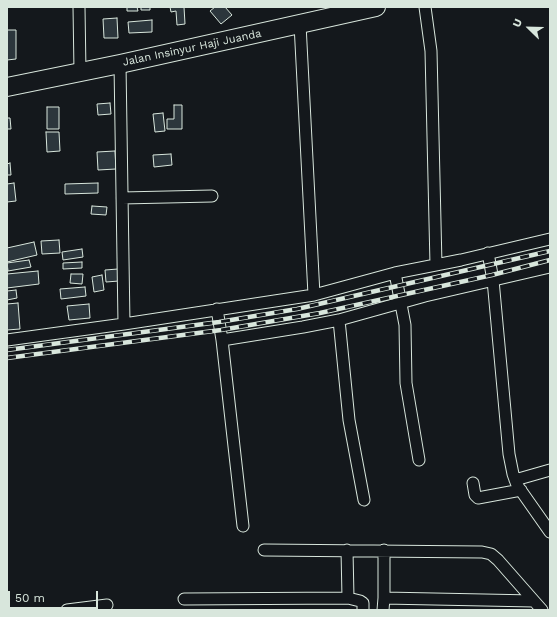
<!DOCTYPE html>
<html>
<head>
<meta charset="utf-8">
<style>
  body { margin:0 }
  #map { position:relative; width:557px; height:617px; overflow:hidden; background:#14181c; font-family:"Work Sans",sans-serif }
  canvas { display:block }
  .frame { position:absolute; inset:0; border:8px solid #d8e6dc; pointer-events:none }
  .north { position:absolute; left:509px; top:8px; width:40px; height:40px; -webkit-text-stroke:3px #14181c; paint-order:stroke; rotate:293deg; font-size:11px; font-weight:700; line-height:16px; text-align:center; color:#d8e6dc }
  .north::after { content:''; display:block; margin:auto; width:14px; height:18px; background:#d8e6dc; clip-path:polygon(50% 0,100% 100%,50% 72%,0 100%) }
  .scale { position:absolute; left:8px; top:591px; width:90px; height:18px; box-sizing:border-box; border:2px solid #d8e6dc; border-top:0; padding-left:5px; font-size:12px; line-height:14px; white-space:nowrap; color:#d8e6dc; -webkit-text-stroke:3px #14181c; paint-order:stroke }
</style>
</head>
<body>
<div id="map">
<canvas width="557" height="617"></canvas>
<div class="frame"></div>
<div class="north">U</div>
<div class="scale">50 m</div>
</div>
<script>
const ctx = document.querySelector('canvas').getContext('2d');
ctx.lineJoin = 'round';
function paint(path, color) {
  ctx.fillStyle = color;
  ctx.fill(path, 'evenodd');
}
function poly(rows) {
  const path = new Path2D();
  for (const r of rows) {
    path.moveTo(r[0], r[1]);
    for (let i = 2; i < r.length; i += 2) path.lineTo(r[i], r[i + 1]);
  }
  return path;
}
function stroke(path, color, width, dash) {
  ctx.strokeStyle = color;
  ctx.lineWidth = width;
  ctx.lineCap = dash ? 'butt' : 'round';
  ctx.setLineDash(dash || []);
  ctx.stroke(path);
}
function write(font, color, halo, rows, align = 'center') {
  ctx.font = font + ' "Work Sans",sans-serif';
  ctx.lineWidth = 3;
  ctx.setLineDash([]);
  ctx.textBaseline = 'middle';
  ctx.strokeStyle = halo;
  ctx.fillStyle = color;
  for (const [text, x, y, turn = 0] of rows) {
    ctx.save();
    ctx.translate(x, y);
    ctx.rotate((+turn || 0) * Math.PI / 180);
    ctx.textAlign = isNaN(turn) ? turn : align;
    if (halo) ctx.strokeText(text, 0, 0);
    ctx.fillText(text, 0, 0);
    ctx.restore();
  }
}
const building = poly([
  [127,7,137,7,138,11,127,11,127,7],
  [141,7,150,7,150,10,141,10,141,7],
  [170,7,184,7,185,24,177,25,176,11,171,12,170,7],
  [215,7,225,7,232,15,221,24,210,11,215,7],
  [117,18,118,38,104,38,103,19,117,18],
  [152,20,152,32,129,33,128,22,152,20],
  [7,30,16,30,16,59,7,60,7,30],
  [110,103,111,114,98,115,97,104,110,103],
  [174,105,182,105,182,129,167,129,167,119,174,119,174,105],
  [47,107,59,107,59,129,47,129,47,107],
  [163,113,165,131,155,132,153,114,163,113],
  [7,118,10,118,11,129,7,129,7,118],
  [46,132,59,132,60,151,47,152,46,132],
  [115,151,116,169,98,170,97,152,115,151],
  [171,154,172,165,154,167,153,155,171,154],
  [10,163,11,175,7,175,7,164,10,163],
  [14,183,16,201,7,202,7,184,14,183],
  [98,183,98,193,65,194,65,184,98,183],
  [92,206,107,207,106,215,91,214,92,206],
  [59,240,60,253,42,254,41,241,59,240],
  [34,242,37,255,7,262,7,248,34,242],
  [82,249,83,257,63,260,62,252,82,249],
  [29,260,31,267,8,271,7,263,29,260],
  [82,262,82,268,63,269,63,263,82,262],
  [118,269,119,281,106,282,105,270,118,269],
  [38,271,39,284,7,288,7,274,38,271],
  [71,274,83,274,82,284,70,283,71,274],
  [102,275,104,290,94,292,92,277,102,275],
  [85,287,86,296,61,299,60,289,85,287],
  [16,290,17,298,7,300,7,291,16,290],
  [18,303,20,329,7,330,7,304,18,303],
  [89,304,90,318,69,320,67,306,89,304]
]);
paint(building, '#2c363c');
stroke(building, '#d8e6dc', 1);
const minor = poly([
  [79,7,80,72],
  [425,7,431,51,436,265],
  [300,24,314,295],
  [120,64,124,324],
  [122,198,212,196],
  [488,253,493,280,509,454,513,474,517,485,550,532],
  [395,273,405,325,406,383,419,460],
  [217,309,222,340,243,526],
  [339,320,349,420,364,500],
  [7,340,124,324,314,295,395,273,461,260,550,239],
  [222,340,303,327,339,320,425,296,550,267],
  [515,480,550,470],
  [473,483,475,495,478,498,521,490],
  [264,550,482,552,491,554,498,560,534,601],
  [347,550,348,598],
  [384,550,384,598],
  [184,599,348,598,360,601,363,603,363,610],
  [67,610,107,605],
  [383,610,384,598,534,601,542,610]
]);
const trunk = poly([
  [7,87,120,64,376,7]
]);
stroke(minor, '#d8e6dc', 13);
stroke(trunk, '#d8e6dc', 20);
stroke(minor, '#14181c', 11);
stroke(trunk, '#14181c', 18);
const rail = poly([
  [7,350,219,322,297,309,550,251],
  [7,358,221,330,320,313,492,275,550,260]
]);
stroke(rail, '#d8e6dc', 4.5);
stroke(rail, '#14181c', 3, [9]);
write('11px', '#d8e6dc', '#14181c', [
  ["Jalan Insinyur Haji Juanda",192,48,-12]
]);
</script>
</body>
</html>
